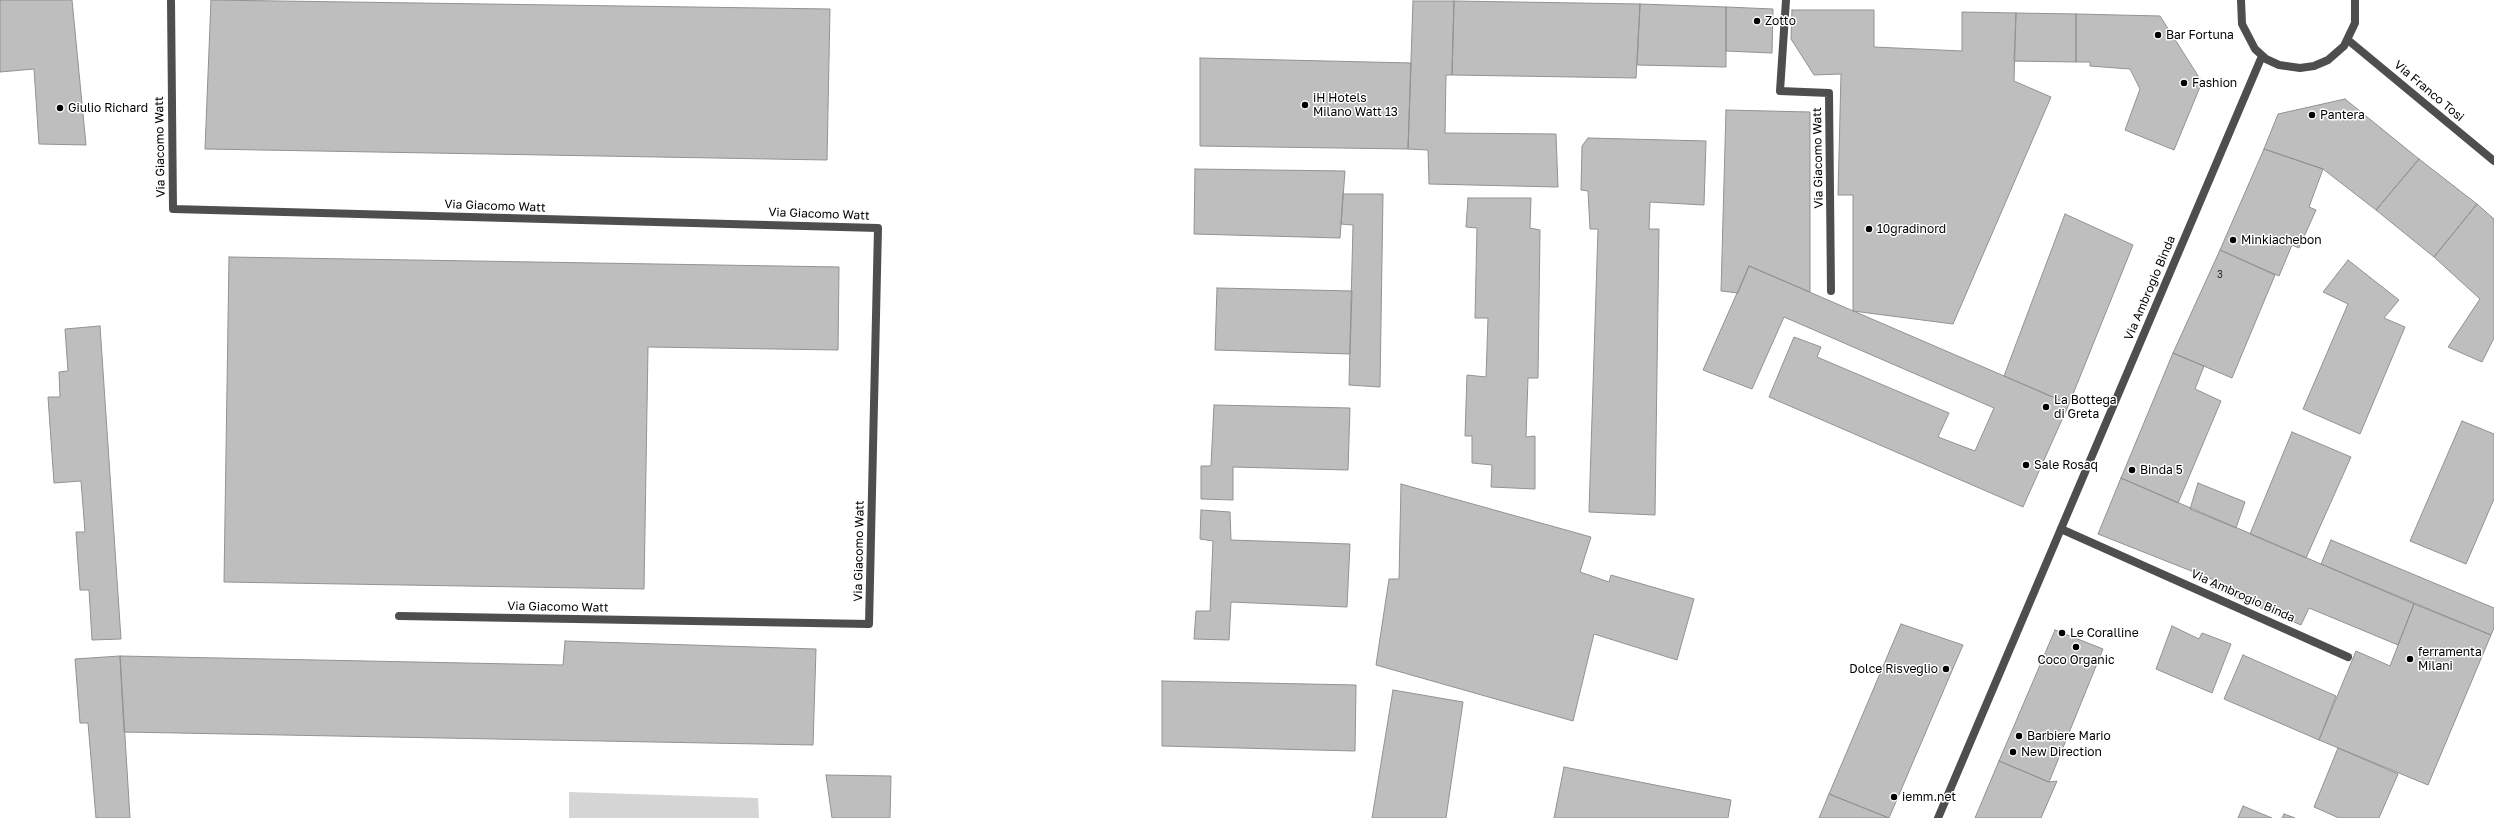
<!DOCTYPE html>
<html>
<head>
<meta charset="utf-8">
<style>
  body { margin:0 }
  canvas { display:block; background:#fff }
</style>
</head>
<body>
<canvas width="2494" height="818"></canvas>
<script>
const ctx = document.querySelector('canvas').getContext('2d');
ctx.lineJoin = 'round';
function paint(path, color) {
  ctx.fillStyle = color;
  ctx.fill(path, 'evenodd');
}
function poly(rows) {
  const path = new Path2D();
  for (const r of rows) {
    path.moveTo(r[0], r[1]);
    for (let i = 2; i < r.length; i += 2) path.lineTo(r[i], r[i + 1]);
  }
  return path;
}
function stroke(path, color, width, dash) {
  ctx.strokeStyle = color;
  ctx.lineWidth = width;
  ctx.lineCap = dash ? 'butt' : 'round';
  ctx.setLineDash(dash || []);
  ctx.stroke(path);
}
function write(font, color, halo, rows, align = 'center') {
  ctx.font = font + ' "Golos Text",sans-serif';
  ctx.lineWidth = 3;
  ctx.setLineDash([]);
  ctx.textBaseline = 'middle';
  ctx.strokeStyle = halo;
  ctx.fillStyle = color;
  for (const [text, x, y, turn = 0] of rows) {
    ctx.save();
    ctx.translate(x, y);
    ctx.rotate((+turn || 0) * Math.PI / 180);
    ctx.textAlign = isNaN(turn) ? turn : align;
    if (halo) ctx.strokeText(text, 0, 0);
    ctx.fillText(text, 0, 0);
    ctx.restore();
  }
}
paint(poly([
  [569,792,758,798,759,818,569,818]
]), '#d5d5d5');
const building = poly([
  [0,0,72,0,86,145,39,144,34,69,0,72,0,0],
  [211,0,830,9,827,160,205,149,211,0],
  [1413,1,1454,1,1452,75,1446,75,1445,133,1556,134,1558,187,1429,184,1428,150,1408,149,1413,1],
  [1454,1,1640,4,1636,78,1452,75,1454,1],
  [1640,4,1726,7,1726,67,1637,65,1640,4],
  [1726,7,1773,9,1772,53,1726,51,1726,7],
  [1792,10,1874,10,1874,47,1962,51,1962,12,2016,13,2014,81,2051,97,1953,324,1853,311,1853,195,1838,195,1841,74,1814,75,1791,39,1792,10],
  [2016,13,2076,14,2076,62,2014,61,2016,13],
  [2076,14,2160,16,2202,82,2174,150,2125,130,2140,89,2130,69,2090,66,2090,62,2076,62,2076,14],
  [1200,58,1411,63,1408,149,1200,146,1200,58],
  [2345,99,2419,159,2376,210,2323,169,2264,149,2278,114,2345,99],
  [1726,110,1810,112,1810,292,1749,266,1738,293,1721,291,1726,110],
  [1588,138,1706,141,1704,205,1650,202,1649,229,1659,229,1655,515,1589,512,1598,229,1590,229,1588,191,1581,190,1582,146,1588,138],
  [2264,149,2323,169,2309,207,2316,210,2299,248,2292,245,2279,276,2220,250,2264,149],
  [2419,159,2477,204,2434,257,2376,210,2419,159],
  [1195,169,1345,171,1340,238,1194,234,1195,169],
  [1343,194,1383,194,1380,387,1349,385,1353,225,1341,224,1343,194],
  [1468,198,1531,198,1530,228,1540,230,1538,378,1528,378,1526,437,1535,436,1535,489,1491,487,1492,465,1472,463,1472,436,1465,436,1467,375,1486,377,1488,318,1475,318,1477,228,1466,227,1468,198],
  [2477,204,2494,219,2494,338,2482,362,2448,347,2480,299,2434,257,2477,204],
  [2065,214,2133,245,2069,404,2004,376,2065,214],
  [2220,250,2275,275,2232,378,2173,353,2220,250],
  [229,257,839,267,838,350,648,347,644,589,224,582,229,257],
  [2348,260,2399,300,2384,318,2405,327,2360,434,2303,409,2348,304,2323,292,2348,260],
  [1749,266,2069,404,2023,507,1769,397,1794,337,1821,347,1817,357,1949,413,1938,437,1975,451,1994,408,1784,317,1752,389,1703,370,1749,266],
  [1217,288,1352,291,1350,354,1215,350,1217,288],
  [100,326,121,639,92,640,89,590,80,590,76,532,85,532,81,481,54,483,48,397,60,397,59,372,68,371,65,329,100,326],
  [2173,353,2204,366,2195,389,2221,401,2178,503,2121,478,2173,353],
  [1214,405,1350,408,1348,470,1233,467,1233,500,1201,499,1201,466,1211,466,1214,405],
  [2462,421,2494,434,2494,499,2466,564,2410,541,2462,421],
  [2292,432,2351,457,2306,558,2250,534,2292,432],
  [2121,478,2414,604,2398,645,2309,608,2301,625,2211,587,2214,580,2098,534,2121,478],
  [2198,483,2245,502,2236,528,2190,509,2198,483],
  [1401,484,1591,537,1580,572,1609,582,1611,575,1694,599,1677,660,1594,634,1573,721,1376,665,1389,579,1399,579,1401,484],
  [1201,510,1230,512,1231,540,1350,544,1347,607,1231,602,1229,640,1194,639,1196,611,1210,611,1213,541,1200,539,1201,510],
  [2331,540,2494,608,2494,628,2491,635,2321,564,2331,540],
  [2414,604,2491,635,2428,785,2319,740,2356,651,2390,666,2414,604],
  [1901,624,1963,645,1889,818,1829,794,1901,624],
  [2172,626,2199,639,2202,633,2231,644,2212,693,2156,669,2172,626],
  [2055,630,2103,649,2049,782,1999,761,2055,630],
  [565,641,816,649,813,745,124,732,120,656,563,665,565,641],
  [2243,655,2336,696,2319,740,2224,699,2243,655],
  [120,656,130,818,96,818,88,723,80,723,75,659,120,656],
  [1162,681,1356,685,1355,751,1162,746,1162,681],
  [1393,690,1463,702,1446,818,1372,818,1393,690],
  [2338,748,2398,774,2379,818,2339,818,2314,807,2338,748],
  [1999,761,2049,782,2057,781,2041,818,1975,818,1999,761],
  [1564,767,1731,800,1728,818,1554,818,1564,767],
  [826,775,891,776,890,818,832,818,826,775],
  [1829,794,1889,818,1819,818,1829,794],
  [2243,806,2272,818,2238,818,2243,806],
  [2284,814,2295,818,2282,818,2284,814]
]);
paint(building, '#bebebe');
stroke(building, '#929292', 1);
stroke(poly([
  [171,0,173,209,878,228,869,624,399,616],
  [1786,0,1780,91,1829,93,1831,291],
  [2061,529,2348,657]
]), '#4e4e4e', 8);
stroke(poly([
  [2241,0,2242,24,2255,49,2266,59,2279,65,2300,68,2314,66,2328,60,2344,46,2355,23,2355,0],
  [2348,40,2494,161],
  [1938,818,2262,56]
]), '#4e4e4e', 8);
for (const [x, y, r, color] of [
  [1757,21,4,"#000"],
  [2158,35,4,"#000"],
  [2184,83,4,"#000"],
  [1305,105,4,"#000"],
  [60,108,4,"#000"],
  [2312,115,4,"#000"],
  [1869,229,4,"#000"],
  [2233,240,4,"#000"],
  [2046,407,4,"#000"],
  [2026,465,4,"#000"],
  [2132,470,4,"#000"],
  [2062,633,4,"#000"],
  [2076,647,4,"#000"],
  [2410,659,4,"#000"],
  [1946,669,4,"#000"],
  [2019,736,4,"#000"],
  [2013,752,4,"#000"],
  [1894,797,4,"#000"]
]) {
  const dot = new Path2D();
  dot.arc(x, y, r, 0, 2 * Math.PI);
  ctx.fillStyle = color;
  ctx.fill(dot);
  stroke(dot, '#fff', 1.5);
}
write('10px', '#303030', null, [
  ["3",2220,275]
]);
write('12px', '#000', '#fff', [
  ["Zotto",1765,21],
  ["Bar Fortuna",2166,35],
  ["Fashion",2192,83],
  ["iH Hotels",1313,98],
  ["Milano Watt 13",1313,112],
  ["Giulio Richard",68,108],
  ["Pantera",2320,115],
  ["10gradinord",1877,229],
  ["Minkiachebon",2241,240],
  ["La Bottega",2054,400],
  ["di Greta",2054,414],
  ["Sale Rosaq",2034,465],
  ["Binda 5",2140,470],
  ["Le Coralline",2070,633],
  ["ferramenta",2418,652],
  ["Milani",2418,666],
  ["Coco Organic",2076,660,"center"],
  ["Dolce Risveglio",1938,669,"right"],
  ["Barbiere Mario",2027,736],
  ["New Direction",2021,752],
  ["iemm.net",1902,797]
], 'left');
write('12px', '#000', '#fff', [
  ["Via Franco Tosi",2429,91,40],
  ["Via Giacomo Watt",160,147,-91],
  ["Via Giacomo Watt",1818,158,-91],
  ["Via Giacomo Watt",495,206,2],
  ["Via Giacomo Watt",819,214,2],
  ["Via Ambrogio Binda",2150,288,-67],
  ["Via Giacomo Watt",859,551,-89],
  ["Via Ambrogio Binda",2243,596,24],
  ["Via Giacomo Watt",558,607,1]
]);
</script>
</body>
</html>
